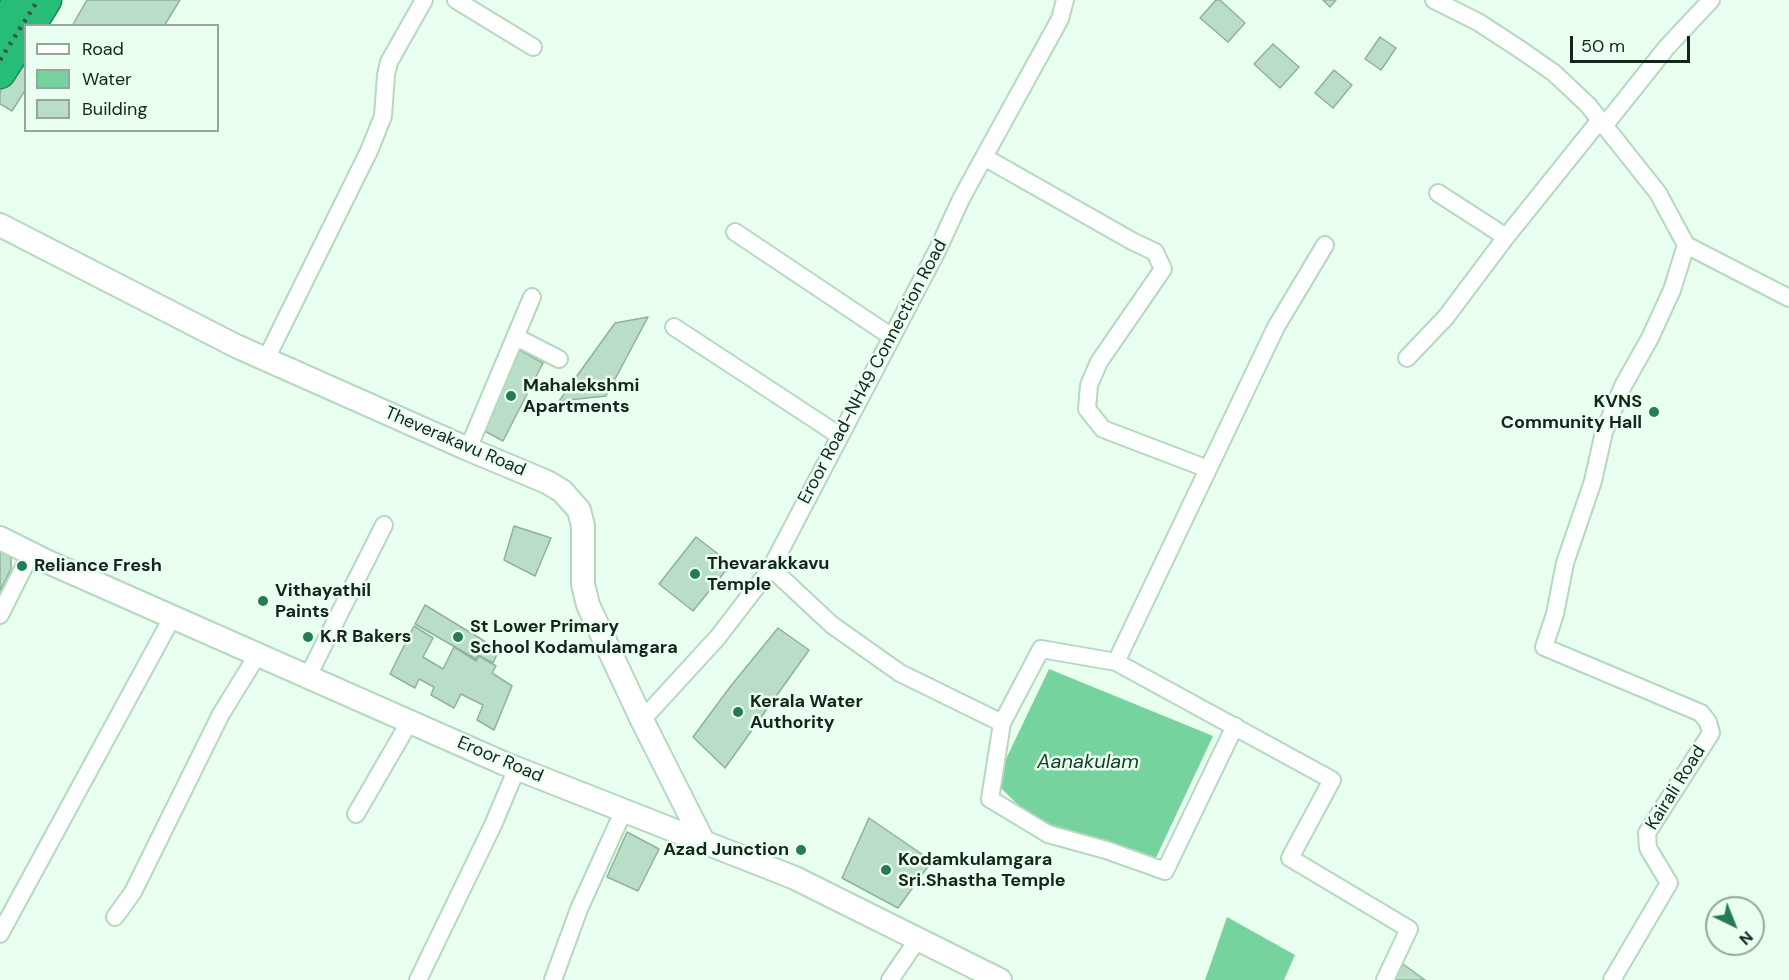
<!DOCTYPE html>
<html>
<head>
<meta charset="utf-8">
<style>
  body { margin:0 }
  #map { position:relative; width:1789px; height:980px; overflow:hidden; background:#e9fff0; font-family:"DM Sans",sans-serif }
  canvas { display:block }
  .legend { position:absolute; left:24px; top:24px; width:195px; height:108px; box-sizing:border-box; background:#e9fff0; border:2px solid #95a79b; margin:0; padding:8px 10px; list-style:none; font-size:18px; color:#16241b }
  .legend li { display:flex; align-items:center; gap:12px; height:30px }
  .legend b { width:30px; border:2px solid #95a79b }
  .north { position:absolute; left:1705px; top:896px; width:60px; height:60px; box-sizing:border-box; background:#e9fff0; border:2px solid #95a79b; border-radius:50%; rotate:137deg; font-size:16px; font-weight:700; line-height:24px; text-align:center; color:#16241b }
  .north::after { content:''; display:block; margin:auto; width:21px; height:27px; background:#267c50; clip-path:polygon(50% 0,100% 100%,50% 72%,0 100%) }
  .scale { position:absolute; left:1570px; top:36px; width:120px; height:27px; box-sizing:border-box; border:3px solid #16241b; border-top:0; padding-left:8px; font-size:18px; line-height:21px; white-space:nowrap; color:#16241b; -webkit-text-stroke:4px #e9fff0; paint-order:stroke }
</style>
</head>
<body>
<div id="map">
<canvas width="1789" height="980"></canvas>
<ul class="legend">
<li><b style="height:8px;background:#fff"></b>Road</li>
<li><b style="height:16px;background:#76d39d"></b>Water</li>
<li><b style="height:16px;background:#b9ddc6"></b>Building</li>
</ul>
<div class="north">N</div>
<div class="scale">50 m</div>
</div>
<script>
const ctx = document.querySelector('canvas').getContext('2d');
ctx.lineJoin = 'round';
function paint(path, color) {
  ctx.fillStyle = color;
  ctx.fill(path, 'evenodd');
}
function poly(rows) {
  const path = new Path2D();
  for (const r of rows) {
    path.moveTo(r[0], r[1]);
    for (let i = 2; i < r.length; i += 2) path.lineTo(r[i], r[i + 1]);
  }
  return path;
}
function stroke(path, color, width, dash) {
  ctx.strokeStyle = color;
  ctx.lineWidth = width;
  ctx.lineCap = dash ? 'butt' : 'round';
  ctx.setLineDash(dash || []);
  ctx.stroke(path);
}
function write(font, color, halo, rows, align = 'center') {
  ctx.font = font + ' "DM Sans",sans-serif';
  ctx.lineWidth = 5;
  ctx.setLineDash([]);
  ctx.textBaseline = 'middle';
  ctx.strokeStyle = halo;
  ctx.fillStyle = color;
  for (const [text, x, y, turn = 0] of rows) {
    ctx.save();
    ctx.translate(x, y);
    ctx.rotate((+turn || 0) * Math.PI / 180);
    ctx.textAlign = isNaN(turn) ? turn : align;
    if (halo) ctx.strokeText(text, 0, 0);
    ctx.fillText(text, 0, 0);
    ctx.restore();
  }
}
paint(poly([
  [1049,669,1213,736,1154,862,1035,822,995,782],
  [1227,917,1295,955,1284,980,1205,980]
]), '#76d39d');
const building = poly([
  [87,0,180,0,164,26,72,26,87,0],
  [1216,0,1220,0,1245,23,1228,42,1200,18,1216,0],
  [1323,0,1336,0,1330,7,1323,0],
  [1380,37,1396,48,1381,70,1365,59,1380,37],
  [1273,44,1299,67,1280,88,1254,64,1273,44],
  [17,63,26,68,26,89,12,111,0,104,0,92,17,63],
  [1334,70,1352,85,1333,108,1315,93,1334,70],
  [648,317,606,396,559,401,615,323,648,317],
  [518,349,543,363,503,441,481,429,518,349],
  [514,526,551,538,535,576,504,560,514,526],
  [696,537,731,564,693,611,659,584,696,537],
  [0,548,11,553,11,569,0,591,0,548],
  [425,605,499,650,493,663,478,655,476,659,415,624,425,605],
  [414,626,433,638,423,657,443,669,454,647,476,661,479,656,496,666,492,673,512,686,494,730,477,720,483,705,461,694,454,708,431,695,434,687,419,679,415,688,390,674,414,626],
  [778,628,809,650,725,768,693,737,730,687,778,628],
  [869,818,932,861,898,908,842,878,869,818],
  [627,832,659,849,638,891,607,877,627,832],
  [1403,964,1425,980,1394,980,1403,964]
]);
paint(building, '#b9ddc6');
stroke(building, '#8fb29b', 1.5);
const street = poly([
  [456,0,533,47],
  [1434,0,1478,22,1521,50,1554,73,1588,105,1658,193,1686,245,1789,298],
  [1604,126,1667,47,1711,0],
  [984,157,1132,241,1155,252,1163,269,1099,362,1089,385,1087,409,1103,429,1208,469],
  [1438,193,1506,237],
  [735,232,892,337],
  [674,327,840,436],
  [516,337,559,359],
  [1407,358,1446,317,1506,237,1600,120],
  [266,359,369,151,383,116,386,75,389,62,424,0],
  [468,449,532,297],
  [771,568,832,625,900,673,1002,723,1041,649,1116,662,1332,780,1290,858,1409,929,1385,980],
  [0,615,31,553],
  [1116,662,1276,327,1325,245],
  [308,676,384,525],
  [642,720,718,637,771,568,938,249,962,197,1060,19,1065,0],
  [1002,723,990,799,1048,834,1106,850,1165,871,1235,726],
  [356,814,410,721],
  [115,917,133,892,221,714,258,654],
  [0,934,173,616],
  [418,980,493,825,517,768],
  [553,980,579,909,623,812],
  [890,980,918,939],
  [1612,980,1669,883,1648,848,1647,833,1711,733,1708,722,1701,713,1544,647,1555,614,1565,563,1593,481,1604,432,1623,386,1650,338,1672,290,1686,245]
]);
const secondary = poly([
  [0,225,236,346,468,449,547,482,562,491,579,510,583,526,583,584,588,605,642,720,704,843],
  [0,538,48,562,503,763,795,878,1000,980]
]);
const highway = poly([
  [30,26,46,0],
  [0,29,20,0],
  [0,73,26,32]
]);
stroke(street, '#b5d8c1', 20);
stroke(secondary, '#b5d8c1', 26);
stroke(highway, '#218757', 33);
stroke(street, '#fff', 16);
stroke(secondary, '#fff', 22);
stroke(highway, '#27bd77', 30);
stroke(poly([
  [0,60,38,0]
]), '#405046', 4.5, [3, 6]);
for (const [x, y, r, color] of [
  [511,396,6,"#267c50"],
  [1654,412,6,"#267c50"],
  [22,566,6,"#267c50"],
  [695,574,6,"#267c50"],
  [263,601,6,"#267c50"],
  [308,637,6,"#267c50"],
  [458,637,6,"#267c50"],
  [738,712,6,"#267c50"],
  [801,850,6,"#267c50"],
  [886,870,6,"#267c50"]
]) {
  const dot = new Path2D();
  dot.arc(x, y, r, 0, 2 * Math.PI);
  ctx.fillStyle = color;
  ctx.fill(dot);
  stroke(dot, '#e9fff0', 2);
}
write('18px', '#16241b', '#e9fff0', [
  ["Eroor Road-NH49 Connection Road",873,372,-62],
  ["Theverakavu Road",455,442,23],
  ["Eroor Road",500,760,23],
  ["Kairali Road",1676,788,-58]
]);
write('bold 18px', '#16241b', '#e9fff0', [
  ["Mahalekshmi",523,386],
  ["Apartments",523,407],
  ["KVNS",1642,402,"right"],
  ["Community Hall",1642,423,"right"],
  ["Thevarakkavu",707,564],
  ["Temple",707,585],
  ["Reliance Fresh",34,566],
  ["Vithayathil",275,591],
  ["Paints",275,612],
  ["St Lower Primary",470,627],
  ["School Kodamulamgara",470,648],
  ["K.R Bakers",320,637],
  ["Kerala Water",750,702],
  ["Authority",750,723],
  ["Azad Junction",789,850,"right"],
  ["Kodamkulamgara",898,860],
  ["Sri.Shastha Temple",898,881]
], 'left');
write('italic 20px', '#163d27', '#e9fff0', [
  ["Aanakulam",1088,763]
]);
</script>
</body>
</html>
